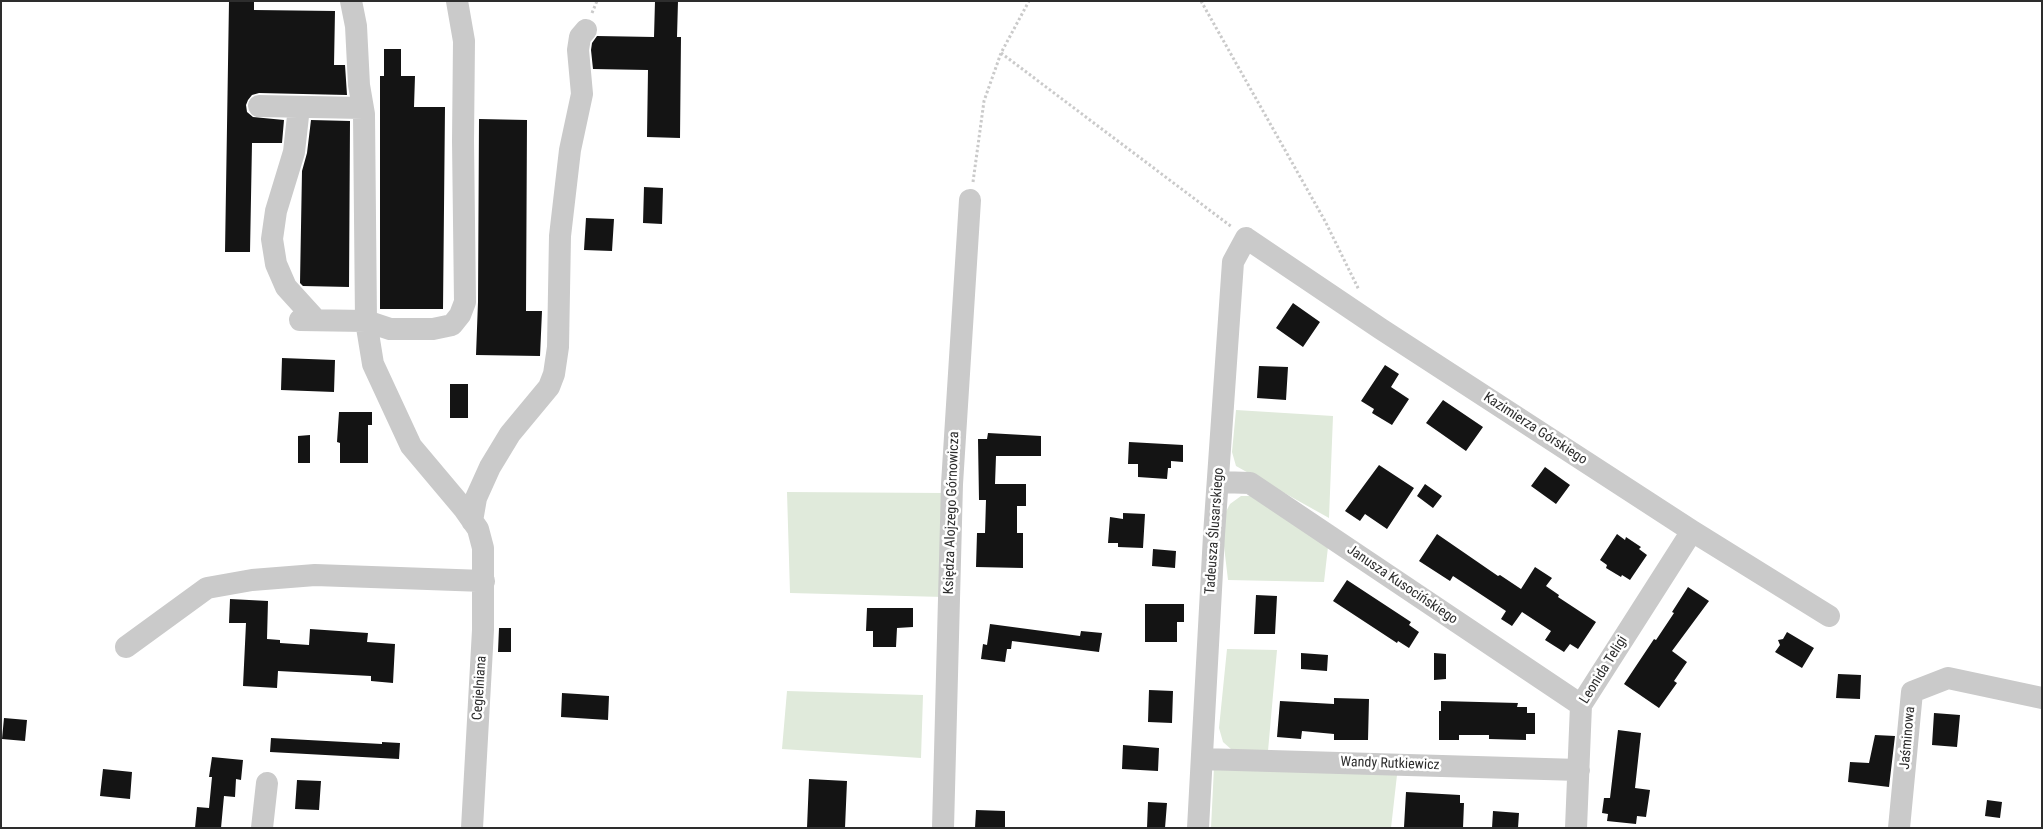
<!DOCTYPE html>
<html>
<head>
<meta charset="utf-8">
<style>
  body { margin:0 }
  #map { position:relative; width:2043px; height:829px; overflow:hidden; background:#fff; font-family:"Roboto Condensed",sans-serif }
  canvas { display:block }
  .frame { position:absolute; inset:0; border:2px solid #2d2d2d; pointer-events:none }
</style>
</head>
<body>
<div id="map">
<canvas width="2043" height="829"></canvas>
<div class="frame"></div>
</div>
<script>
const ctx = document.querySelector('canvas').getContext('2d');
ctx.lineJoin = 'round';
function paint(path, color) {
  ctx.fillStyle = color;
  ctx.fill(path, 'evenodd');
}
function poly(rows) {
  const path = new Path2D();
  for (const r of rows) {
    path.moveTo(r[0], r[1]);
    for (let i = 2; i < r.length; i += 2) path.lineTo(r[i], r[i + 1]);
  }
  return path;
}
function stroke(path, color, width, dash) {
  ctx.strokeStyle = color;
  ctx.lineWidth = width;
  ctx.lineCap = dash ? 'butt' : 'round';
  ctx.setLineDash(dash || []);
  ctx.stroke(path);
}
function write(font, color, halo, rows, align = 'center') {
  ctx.font = font + ' "Roboto Condensed",sans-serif';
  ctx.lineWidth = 5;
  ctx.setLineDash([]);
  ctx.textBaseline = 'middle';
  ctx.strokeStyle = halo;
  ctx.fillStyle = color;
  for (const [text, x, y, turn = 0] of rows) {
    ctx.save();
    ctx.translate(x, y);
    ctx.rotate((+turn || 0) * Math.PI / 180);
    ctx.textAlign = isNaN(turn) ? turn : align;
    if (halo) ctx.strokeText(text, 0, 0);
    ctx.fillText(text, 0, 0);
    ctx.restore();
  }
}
paint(poly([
  [1236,410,1333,416,1329,518,1236,466,1232,452],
  [787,492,944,493,944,597,790,593],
  [1241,496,1256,496,1328,547,1324,582,1228,580,1221,521,1230,504],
  [1227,649,1277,650,1268,751,1232,750,1223,742,1219,728],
  [787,691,923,695,921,758,782,749],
  [1214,767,1397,775,1391,828,1211,828]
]), '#e0eadb');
paint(poly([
  [229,1,254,1,254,10,335,11,334,65,345,65,347,95,259,93,252,95,248,100,246,105,247,112,253,117,284,120,282,143,252,143,250,252,225,252],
  [655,1,678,1,677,37,681,37,680,138,647,137,648,70,593,69,591,50,592,43,597,36,654,37],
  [384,49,401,49,401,76,415,76,414,107,445,107,443,309,380,309,380,76,384,76],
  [479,119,527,120,526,311,542,311,540,356,476,355,478,302],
  [311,120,350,121,349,287,303,286,300,283,302,171,307,153],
  [644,187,663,188,662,224,643,223],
  [586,218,614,219,612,251,584,250],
  [1293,303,1320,322,1303,347,1276,328],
  [282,358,335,360,334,392,281,390],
  [1385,365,1399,374,1391,387,1409,399,1392,425,1372,413,1374,409,1361,401],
  [1259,366,1288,367,1286,400,1257,398],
  [450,384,468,384,468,418,450,418],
  [1443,400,1483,427,1466,451,1426,423],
  [339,412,372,412,372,425,368,425,368,463,340,463,340,443,337,442],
  [988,433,1041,436,1041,456,996,456,995,484,1026,484,1026,506,1017,506,1017,533,1023,533,1023,568,976,567,977,533,985,533,986,500,979,500,978,439,987,439],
  [310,435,310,463,298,463,298,436],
  [1129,442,1183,445,1183,462,1171,461,1171,468,1168,468,1167,479,1138,477,1138,464,1128,464],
  [1379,465,1414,488,1387,529,1365,514,1360,521,1345,511],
  [1545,467,1570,485,1556,504,1531,486],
  [1425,484,1442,496,1433,508,1417,496],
  [1123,513,1145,514,1143,548,1118,547,1118,543,1108,543,1110,517,1123,519],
  [1437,534,1498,576,1500,575,1521,589,1535,567,1552,578,1546,586,1559,595,1558,597,1596,622,1578,649,1570,644,1564,652,1545,640,1551,631,1522,612,1512,626,1501,619,1506,611,1453,576,1450,581,1419,561],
  [1617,534,1625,540,1626,537,1641,547,1639,549,1647,555,1630,580,1622,575,1621,577,1606,568,1607,565,1600,560],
  [1153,549,1176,551,1175,568,1152,566],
  [1347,580,1411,622,1409,625,1419,632,1409,648,1398,641,1397,643,1333,601],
  [1688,587,1709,601,1672,651,1687,662,1674,681,1677,683,1659,708,1624,684,1654,639,1656,640,1674,613,1672,612],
  [1256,595,1277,596,1275,634,1254,634],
  [230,599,268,601,267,639,280,640,280,643,309,645,310,629,368,633,367,642,395,644,393,683,371,681,371,676,278,671,277,688,243,686,246,623,229,623],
  [1145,604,1184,604,1184,622,1177,622,1177,642,1145,642],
  [867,608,913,608,913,627,897,628,896,647,873,647,873,631,866,631],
  [990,624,1080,636,1081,631,1102,633,1099,652,1012,641,1011,649,1007,649,1005,662,981,659,983,644,987,645],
  [499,628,511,628,511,652,498,652],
  [1787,632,1814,648,1802,668,1775,652,1780,645,1778,640,1783,639],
  [1301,653,1328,655,1327,671,1301,669],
  [1434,653,1446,654,1446,679,1434,680],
  [1838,674,1861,675,1860,699,1836,698],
  [1149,690,1173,691,1172,723,1148,722],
  [562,693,609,696,608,720,561,717],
  [1334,698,1369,699,1368,740,1334,740,1334,734,1302,731,1301,739,1277,737,1280,701,1334,704],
  [1441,701,1518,703,1517,707,1527,707,1527,713,1535,713,1535,734,1526,734,1526,740,1489,739,1489,735,1459,735,1459,740,1439,740,1439,711,1441,711],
  [1934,713,1960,715,1957,747,1932,745],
  [4,718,27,720,25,741,2,739],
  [1618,730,1641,733,1635,788,1650,790,1646,817,1637,816,1636,824,1607,821,1608,814,1602,813,1604,798,1610,798],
  [1875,735,1895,736,1889,787,1848,782,1850,762,1869,763],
  [271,738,382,744,382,742,400,743,399,759,270,752],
  [1123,745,1159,748,1158,771,1122,769],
  [212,757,243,760,241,780,236,779,235,797,224,796,221,828,195,828,197,807,209,808,212,777,209,777],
  [103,769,132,772,130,799,100,796],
  [809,779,847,781,845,828,807,828],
  [297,780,321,781,319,810,295,809],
  [1406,792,1460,795,1460,803,1464,803,1463,828,1404,827],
  [1987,800,2002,802,2000,818,1985,816],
  [1148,802,1167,803,1165,828,1147,828],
  [976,810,1005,811,1005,828,975,828],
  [1493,811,1519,813,1518,828,1492,828]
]), '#141414');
stroke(poly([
  [1201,1,1325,221,1359,290],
  [592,13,597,1],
  [1001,53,1232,227],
  [973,182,984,101,1001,53,1029,1]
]), '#cacaca', 3, [2.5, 2.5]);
stroke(poly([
  [351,1,356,26,359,85,364,114,366,321,373,364,411,446,464,509,478,529,483,548,483,630,472,828],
  [259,106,363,108],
  [299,107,294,152,276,211,272,239,276,264,286,287,316,320],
  [300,320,366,321,390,329,433,329,452,325,460,315,465,302,463,141,464,41,457,1],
  [1219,482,1250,483,1581,705],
  [472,521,476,498,490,467,510,434,549,387,554,374,558,347,560,236,570,150,582,94,578,50,580,37,586,30],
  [126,647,207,588,252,580,315,575,484,581],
  [1202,759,1579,770],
  [262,828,267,783],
  [943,828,952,484,970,200],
  [1198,828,1214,535,1233,262,1246,238,1381,329,1692,531,1829,616],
  [1576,828,1581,705,1692,531],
  [1899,828,1912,692,1948,678,2042,698]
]), '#cacaca', 22);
write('14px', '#2d2d2d', '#fff', [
  ["Kazimierza Górskiego",1535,429,33],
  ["Księdza Alojzego Górnowicza",952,513,-88],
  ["Tadeusza Ślusarskiego",1215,531,-86],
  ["Janusza Kusocińskiego",1402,585,34],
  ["Leonida Teligi",1604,670,-58],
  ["Cegielniana",480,688,-86],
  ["Jaśminowa",1908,738,-85],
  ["Wandy Rutkiewicz",1390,764,2]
]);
</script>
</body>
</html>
